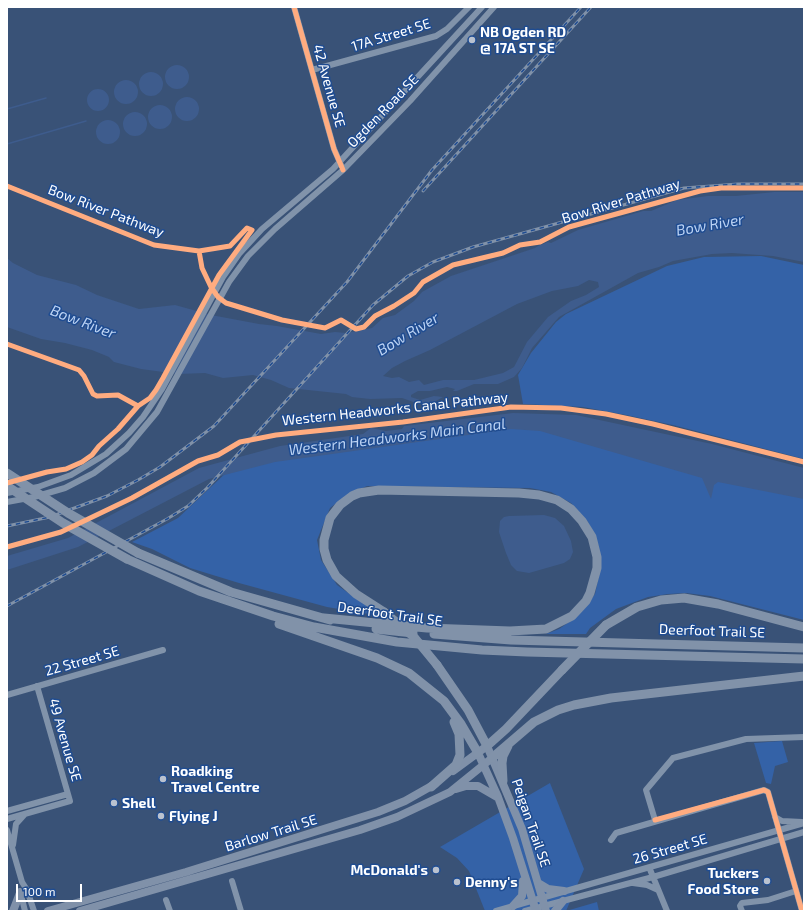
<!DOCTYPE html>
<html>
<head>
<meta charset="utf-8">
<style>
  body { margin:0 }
  #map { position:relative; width:811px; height:918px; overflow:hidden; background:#395277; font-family:"Exo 2",sans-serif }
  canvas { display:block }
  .frame { position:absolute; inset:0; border:8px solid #fff; pointer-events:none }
  .scale { position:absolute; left:16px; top:884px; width:66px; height:18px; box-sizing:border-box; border:2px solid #fff; border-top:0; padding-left:5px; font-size:12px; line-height:14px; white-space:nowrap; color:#fff; -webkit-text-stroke:3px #1f4c91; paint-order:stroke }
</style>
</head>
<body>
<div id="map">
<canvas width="811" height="918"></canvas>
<div class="frame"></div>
<div class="scale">100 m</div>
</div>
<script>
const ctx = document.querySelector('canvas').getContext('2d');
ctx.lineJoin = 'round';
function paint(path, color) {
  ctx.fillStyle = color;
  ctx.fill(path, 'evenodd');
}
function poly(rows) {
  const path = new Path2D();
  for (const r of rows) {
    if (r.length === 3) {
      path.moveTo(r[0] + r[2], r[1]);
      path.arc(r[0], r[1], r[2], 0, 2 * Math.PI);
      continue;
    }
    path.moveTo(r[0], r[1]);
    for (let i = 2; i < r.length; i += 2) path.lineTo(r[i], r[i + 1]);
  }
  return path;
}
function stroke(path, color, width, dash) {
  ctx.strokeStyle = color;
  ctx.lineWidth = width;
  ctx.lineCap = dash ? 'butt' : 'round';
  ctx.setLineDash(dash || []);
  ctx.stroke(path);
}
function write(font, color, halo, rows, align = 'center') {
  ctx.font = font + ' "Exo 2",sans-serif';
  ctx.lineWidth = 3;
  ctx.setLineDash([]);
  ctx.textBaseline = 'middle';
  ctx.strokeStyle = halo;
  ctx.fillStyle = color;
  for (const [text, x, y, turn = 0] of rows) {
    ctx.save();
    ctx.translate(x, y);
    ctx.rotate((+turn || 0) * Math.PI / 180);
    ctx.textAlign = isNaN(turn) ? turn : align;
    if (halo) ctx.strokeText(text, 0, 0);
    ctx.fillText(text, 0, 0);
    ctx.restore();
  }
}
paint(poly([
  [761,256,804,265,804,459,673,425,626,415,583,407,523,404,518,375,531,353,556,322,566,314,667,266,704,257],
  [526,425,804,495,804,620,710,596,686,593,668,594,648,597,616,609,590,628,586,634,546,634,559,629,572,620,585,608,595,594,600,571,599,547,588,522,571,503,551,492,530,488,367,486,347,495,330,508,317,540,321,560,337,585,381,616,327,607,239,583,190,568,152,549,132,542,178,518,230,469,290,455],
  [782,741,788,762,775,766,771,784,766,783,754,743],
  [550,783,584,869,566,911,597,902,599,911,485,911,469,871,457,858,440,847]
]), '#3462a7');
paint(poly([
  [177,77,12],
  [151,84,12],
  [126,92,12],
  [98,100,11],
  [187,109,12],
  [160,117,12],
  [135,124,12],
  [108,132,12],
  [774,192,804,192,804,262,773,256,732,253,712,254,673,261,659,267,638,273,559,317,532,348,522,368,514,377,498,384,474,384,457,391,453,391,455,389,447,387,430,391,418,391,411,395,411,397,420,400,434,396,443,397,434,402,419,404,402,398,370,399,352,397,346,394,289,388,271,380,253,375,223,378,205,373,178,374,141,369,114,362,109,357,92,350,65,343,41,339,7,327,7,258,13,263,37,275,76,285,97,295,139,309,175,305,211,315,259,324,277,326,321,334,335,332,346,333,372,328,383,318,395,315,414,301,422,292,451,276,535,248,538,246,548,242,551,243,578,230,643,211,651,211,677,200,708,196,736,196],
  [589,280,598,282,599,287,586,295,571,301,548,317,527,342,514,367,503,373,474,380,443,380,424,385,419,380,409,382,399,377,392,378,383,376,392,368,405,361,430,350,517,304,552,291,578,286],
  [513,413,576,415,712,444,804,468,804,499,718,482,714,485,711,499,702,478,540,431,511,429,275,462,209,479,78,547,7,570,7,556,68,538,199,468,280,446,363,434,371,428,386,431,402,429,404,426],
  [544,515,555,518,564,526,571,541,573,552,570,559,564,563,529,573,517,571,511,565,506,553,499,532,500,521,504,517,509,516]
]), '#3e5c8d');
paint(poly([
  [199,309,207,312,173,375,164,373]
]), '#395277');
stroke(poly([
  [7,109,46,98],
  [7,144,86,121]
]), '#3e5c8d', 1.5);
stroke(poly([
  [294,7,334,149,341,165],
  [312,70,436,36,447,29,469,7],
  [7,493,38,487,71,475,106,454,129,433,143,417,162,389,223,277,239,254,262,229,333,169,482,7],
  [7,502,34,497,65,488,94,473,126,449,157,412,229,282,248,256,275,229,343,170,410,101,494,7],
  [7,695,163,650],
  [7,811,68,794],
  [775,817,782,821,802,822],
  [7,819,70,801,37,686],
  [655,820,646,790,673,758,746,739,804,737],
  [7,830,22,882,27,890,34,911],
  [611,840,616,833,764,790,768,792,802,911],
  [13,845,16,824,25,814],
  [649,867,667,911],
  [232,881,241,911],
  [633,883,647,885,658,890],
  [20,891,25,911],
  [166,900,170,911],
  [496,911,804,823],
  [525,911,653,877,804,832],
  [742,911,740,906,742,903,768,900,796,891]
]), '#8193aa', 6);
stroke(poly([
  [478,753,498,797,513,838,536,911],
  [453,771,487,746,522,829,546,911],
  [456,789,466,786,478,786,497,797],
  [538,883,548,889,564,891],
  [513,906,522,896,523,881],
  [13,911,20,893],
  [48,911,186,872,378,812,405,801,435,784],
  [80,911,360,830,397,817,450,792,492,758],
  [555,911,563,901]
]), '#8091a9', 8);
stroke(poly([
  [138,553,231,592,330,620],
  [127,559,199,591,273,616,314,627,397,642,482,650,527,652,804,659],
  [324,618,427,628,510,631,546,629,572,616,586,601,590,593,597,568,597,557,592,537,582,521,571,509,557,500,539,495,519,493,379,490,359,493,352,496,340,505,330,518,324,540,324,549,327,560,336,576,356,594,384,612],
  [279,624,377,658,409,673,444,701,461,724,478,753],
  [606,625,637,607,661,600,684,598,718,604,804,627],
  [376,629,413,633],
  [434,634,511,640,804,648],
  [437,665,468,710,487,746,506,729,562,670],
  [492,758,534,722,558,710,574,705,611,698,804,676],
  [503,781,502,763,503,756,508,746],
  [431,787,456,765,460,755,459,734,454,722]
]), '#8192a9', 9);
const rail = poly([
  [423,191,591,7],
  [7,526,50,517,107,496,138,480,160,467,214,426,347,282,432,170,581,7],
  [7,606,167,519,188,506,207,488,373,305,408,276,433,262,473,247,684,188,738,184,804,184]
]);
stroke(rail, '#8192a9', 3);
stroke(rail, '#1f4c91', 1.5, [4.5]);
stroke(poly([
  [7,473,68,513,138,553],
  [7,486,63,523,127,559],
  [384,612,414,637,437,665],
  [562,670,606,625]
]), '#8192a9', 9);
stroke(poly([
  [294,7,334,149,343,170],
  [7,186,154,245,199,251],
  [7,344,79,370,84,376,93,394,97,396,118,395,138,406],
  [7,483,47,472,66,469,82,462,92,455,99,446,118,429,138,406,150,398,156,390,163,378,219,275,252,230,247,228,230,246,199,251,202,268,211,287,218,297,226,303,282,320,325,328,341,320,356,329,364,327,375,316,394,306,414,293,423,282,453,265,503,253,520,245,540,242,569,227,700,191,721,188,804,188],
  [7,547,61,532,132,498,198,461,218,455,240,442,276,435,403,422,511,407,561,408,606,414,653,424,804,462],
  [655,820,764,790,768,792,802,911]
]), '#ffac80', 5);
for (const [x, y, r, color] of [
  [472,40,4,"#bac2cf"],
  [163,779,4,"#bac2cf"],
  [114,803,4,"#bac2cf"],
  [161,816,4,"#bac2cf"],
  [436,870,4,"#bac2cf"],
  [767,881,4,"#bac2cf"],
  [457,882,4,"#bac2cf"]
]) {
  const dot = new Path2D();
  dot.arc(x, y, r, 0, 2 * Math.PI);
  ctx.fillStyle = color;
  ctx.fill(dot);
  stroke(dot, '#1f4c91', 1.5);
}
write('bold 14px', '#fff', '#1f4c91', [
  ["NB Ogden RD",480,32],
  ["@ 17A ST SE",480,48],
  ["Roadking",171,771],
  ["Travel Centre",171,787],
  ["Shell",122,803],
  ["Flying J",169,816],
  ["McDonald's",428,870,"right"],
  ["Tuckers",759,873,"right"],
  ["Food Store",759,889,"right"],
  ["Denny's",465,882]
], 'left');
write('14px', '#fff', '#1f4c91', [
  ["17A Street SE",391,35,-17],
  ["42 Avenue SE",329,86,74],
  ["Ogden Road SE",383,111,-46],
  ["Bow River Pathway",621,201,-17],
  ["Bow River Pathway",106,211,21],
  ["Western Headworks Canal Pathway",395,409,-6],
  ["Deerfoot Trail SE",390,614,8],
  ["Deerfoot Trail SE",712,631,2],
  ["22 Street SE",82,661,-16],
  ["49 Avenue SE",65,740,74],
  ["Peigan Trail SE",531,823,71],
  ["Barlow Trail SE",271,833,-17],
  ["26 Street SE",670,849,-16]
]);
write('italic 15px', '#bcd3f4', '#1f4c91', [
  ["Bow River",710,225,-10],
  ["Bow River",83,322,21],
  ["Bow River",408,334,-31],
  ["Western Headworks Main Canal",397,437,-7]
]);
</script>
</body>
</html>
